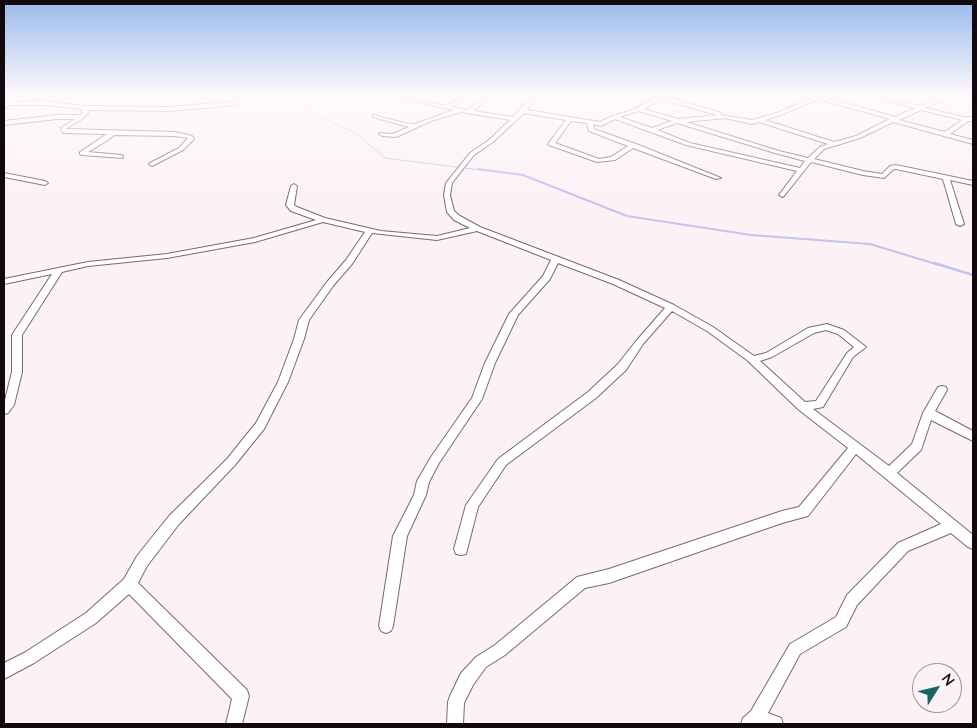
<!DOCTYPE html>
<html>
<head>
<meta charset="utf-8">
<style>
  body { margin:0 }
  #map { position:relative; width:977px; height:728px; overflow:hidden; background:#fcf2f6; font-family:Lato,sans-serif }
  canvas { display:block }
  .frame { position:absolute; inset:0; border:5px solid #11090d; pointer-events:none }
  .north { position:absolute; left:912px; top:663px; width:50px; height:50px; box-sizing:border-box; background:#fcf2f6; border:1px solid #9e9599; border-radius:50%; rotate:54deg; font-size:14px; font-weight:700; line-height:20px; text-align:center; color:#11090d }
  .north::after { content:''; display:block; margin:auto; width:18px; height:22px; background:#186662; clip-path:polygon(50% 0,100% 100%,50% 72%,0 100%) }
</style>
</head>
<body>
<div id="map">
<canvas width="977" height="728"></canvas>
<div class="frame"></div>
<div class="north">N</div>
</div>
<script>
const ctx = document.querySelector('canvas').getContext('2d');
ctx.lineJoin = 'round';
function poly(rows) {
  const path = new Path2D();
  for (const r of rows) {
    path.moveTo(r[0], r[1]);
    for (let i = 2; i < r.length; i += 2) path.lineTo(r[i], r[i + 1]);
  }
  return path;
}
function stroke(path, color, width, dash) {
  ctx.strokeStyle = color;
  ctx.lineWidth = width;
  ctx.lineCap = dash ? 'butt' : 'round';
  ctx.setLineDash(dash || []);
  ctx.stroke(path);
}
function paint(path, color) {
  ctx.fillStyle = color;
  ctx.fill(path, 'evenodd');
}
stroke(poly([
  [302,96,302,100,317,115,354,132,385,158,488,171]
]), '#c3c2f2', 1);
stroke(poly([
  [478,169,523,175,627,216,751,235,870,244,939,265]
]), '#c3c2f2', 2);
stroke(poly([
  [934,263,973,275]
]), '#c3c2f2', 2.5);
const street = poly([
  [17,96,22,96,14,102,45,101,85,106,169,107,237,101,240,103,237,105,169,111,88,110,88,113,82,119,66,129,175,132,192,136,194,139,183,150,152,166,149,164,150,163,179,148,188,138,175,136,114,135,108,140,88,152,121,155,123,156,123,158,82,155,80,154,80,152,107,134,63,133,61,128,75,119,57,119,4,125,4,121,57,115,80,115,82,113,82,109,45,105,10,105,4,109,4,105,17,96],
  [387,96,397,96,446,106,464,96,470,96,452,107,468,110,485,96,490,96,474,111,513,117,532,96,537,96,527,110,600,122,613,116,635,109,657,97,655,96,665,96,721,113,721,115,752,120,777,113,816,96,822,96,895,117,915,108,869,96,878,96,920,106,944,96,951,96,925,108,964,117,973,117,973,121,968,121,950,134,973,140,973,144,893,122,860,138,824,149,814,159,863,171,882,174,890,166,896,165,973,181,973,185,950,180,964,224,960,226,956,224,943,179,896,169,894,169,884,178,863,175,811,162,784,196,782,197,779,195,797,171,686,145,615,119,601,126,593,124,594,129,636,144,721,178,716,179,633,148,615,160,597,162,549,145,548,144,566,120,524,113,493,142,474,155,452,183,450,195,454,211,460,216,480,227,619,280,674,305,713,327,754,356,766,353,808,328,827,324,844,330,866,347,853,357,823,407,813,409,889,466,912,444,923,413,938,387,942,386,946,387,947,390,935,411,973,431,973,441,931,420,921,450,897,473,973,535,973,549,968,547,951,533,908,551,857,605,846,627,800,654,768,713,781,718,783,724,741,724,743,718,751,711,790,644,836,617,847,595,898,543,941,524,856,454,808,516,782,523,609,583,585,588,505,655,486,667,473,685,464,703,463,724,447,724,448,702,450,696,461,673,476,657,495,645,577,577,609,569,782,511,799,507,848,448,799,410,747,360,707,331,672,311,643,344,626,370,596,398,506,465,478,507,466,554,461,555,456,554,454,549,466,505,498,459,588,392,618,364,637,340,665,308,613,284,558,263,550,279,518,315,495,363,482,399,439,463,429,482,426,495,407,536,393,626,391,631,386,633,381,631,379,626,393,536,414,495,417,481,431,457,472,398,485,363,509,314,543,276,551,260,477,231,437,240,372,233,352,264,333,286,309,320,304,339,288,382,264,429,235,465,179,524,147,566,138,583,247,690,249,696,242,724,226,724,232,699,129,594,96,623,34,663,4,679,4,663,24,653,86,613,124,579,137,556,169,516,227,459,256,423,278,382,294,339,299,320,327,282,346,260,365,232,323,222,255,242,167,258,88,266,62,272,22,335,22,372,14,405,8,413,4,414,4,404,12,372,12,335,52,274,4,284,4,279,88,262,167,254,254,238,316,220,291,211,286,205,291,186,294,184,297,186,294,205,297,207,325,218,381,231,437,236,470,228,454,220,447,212,444,195,446,183,470,153,489,140,510,120,461,112,431,121,396,137,382,136,379,134,380,133,393,134,409,127,373,117,373,115,404,123,415,124,454,110,387,96],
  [661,99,717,115,678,119,643,109,661,99],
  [818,99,890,119,856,136,834,142,765,120,781,115,818,99],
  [921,110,962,120,945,132,899,120,921,110],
  [639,111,672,121,652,128,620,117,639,111],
  [725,118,752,124,759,122,828,144,820,147,808,158,779,151,686,122,725,118],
  [571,121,587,123,589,131,628,146,611,157,599,159,555,143,571,121],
  [677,123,775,153,805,161,800,168,690,143,657,130,677,123],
  [826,330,838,334,854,347,847,353,816,401,805,402,760,361,772,357,814,333,826,330],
  [507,96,514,96,512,98,507,96],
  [4,173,45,181,48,183,45,185,4,177,4,173]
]);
stroke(street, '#7d6771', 2);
paint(street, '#fff');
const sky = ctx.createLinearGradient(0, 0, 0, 198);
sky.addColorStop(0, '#99baec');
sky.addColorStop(0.48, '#fef9fb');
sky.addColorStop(1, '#fef9fb00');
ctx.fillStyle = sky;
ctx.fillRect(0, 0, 977, 198);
</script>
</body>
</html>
